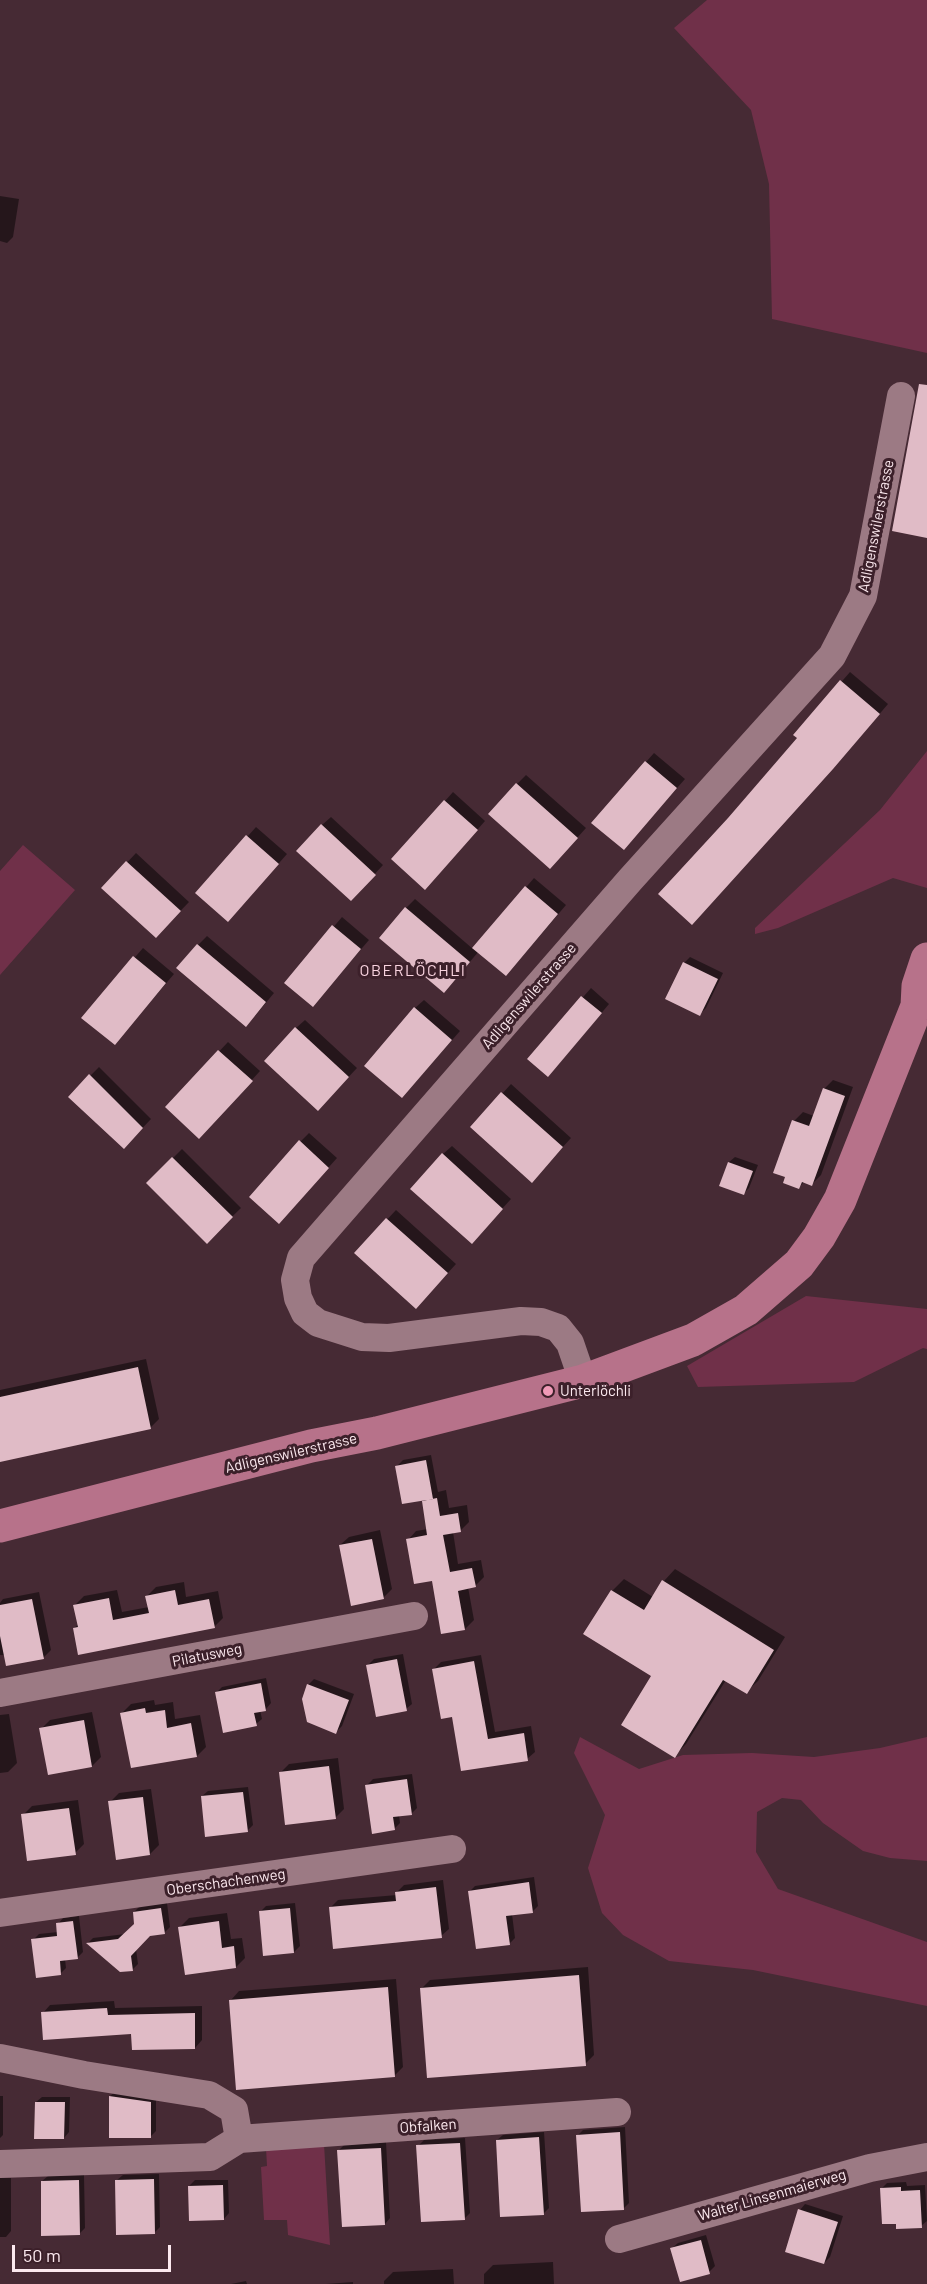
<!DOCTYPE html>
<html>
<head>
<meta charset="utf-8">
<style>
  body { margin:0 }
  #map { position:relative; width:927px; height:2284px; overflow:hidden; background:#462a34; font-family:Barlow,sans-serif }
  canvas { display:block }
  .scale { position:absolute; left:12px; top:2245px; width:159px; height:27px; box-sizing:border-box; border:3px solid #fce9ef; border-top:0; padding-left:8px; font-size:18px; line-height:21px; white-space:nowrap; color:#fce9ef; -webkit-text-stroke:4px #3c202a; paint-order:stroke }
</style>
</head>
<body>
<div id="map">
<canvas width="927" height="2284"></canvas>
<div class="scale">50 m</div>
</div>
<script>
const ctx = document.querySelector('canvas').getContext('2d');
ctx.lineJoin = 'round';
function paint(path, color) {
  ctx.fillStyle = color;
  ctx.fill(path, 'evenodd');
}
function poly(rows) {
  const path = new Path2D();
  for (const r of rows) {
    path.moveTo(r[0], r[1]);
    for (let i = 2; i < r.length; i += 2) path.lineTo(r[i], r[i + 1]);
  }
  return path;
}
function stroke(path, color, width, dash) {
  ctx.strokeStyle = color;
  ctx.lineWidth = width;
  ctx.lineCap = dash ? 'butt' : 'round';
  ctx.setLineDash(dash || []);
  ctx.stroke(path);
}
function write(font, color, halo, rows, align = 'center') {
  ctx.font = font + ' Barlow,sans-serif';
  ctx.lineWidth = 6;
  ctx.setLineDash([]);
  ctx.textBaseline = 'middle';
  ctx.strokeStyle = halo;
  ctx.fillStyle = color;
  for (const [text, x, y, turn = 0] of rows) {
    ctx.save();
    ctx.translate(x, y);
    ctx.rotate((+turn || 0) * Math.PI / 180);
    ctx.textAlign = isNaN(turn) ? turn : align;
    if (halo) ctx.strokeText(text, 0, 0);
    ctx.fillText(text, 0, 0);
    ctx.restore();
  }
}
paint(poly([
  [707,0,927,0,927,353,772,319,769,184,751,110,674,28],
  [927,751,927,888,893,878,778,928,755,934,755,928,880,810],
  [23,845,75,890,0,975,0,871],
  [806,1296,927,1309,927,1349,923,1348,854,1382,698,1387,687,1366],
  [580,1737,639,1769,683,1755,752,1753,814,1757,880,1748,927,1737,927,1861,890,1858,863,1851,823,1823,801,1800,782,1798,757,1812,756,1852,778,1889,927,1942,927,2006,753,1970,669,1961,623,1935,602,1913,588,1868,605,1815,574,1753],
  [324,2144,330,2245,288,2235,287,2220,264,2220,261,2167,267,2166,266,2148]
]), '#703049');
paint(poly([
  [0,196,19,199,13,237,7,243,0,241],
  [850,672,888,704,842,758,729,819,799,738,795,735],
  [654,753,685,779,632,839,646,762],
  [526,775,586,828,559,858,517,784],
  [453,792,485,821,434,879,445,801],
  [331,817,383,865,360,890,322,825],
  [256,827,287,854,237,911,197,893],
  [136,853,189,902,165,927,103,888],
  [534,878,566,905,515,965,479,951,453,982,406,908,415,899,473,949],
  [342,917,369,940,313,1005,286,983],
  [207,936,274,993,255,1016,198,945],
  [143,948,174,974,123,1034,83,1017],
  [690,957,723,973,706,1008,700,1014,684,963],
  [591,988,609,1004,557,1066,529,1059],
  [424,1000,460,1031,411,1087,415,1008],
  [305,1020,357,1068,327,1100,296,1028],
  [228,1042,260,1071,208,1128,167,1107],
  [99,1067,151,1119,133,1138,90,1076],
  [833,1080,853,1087,821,1175,812,1184,805,1181,799,1187,794,1121,803,1112,814,1116,824,1089],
  [511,1084,571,1138,540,1172,472,1127],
  [309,1133,337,1158,288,1213,300,1142],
  [452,1146,511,1199,480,1233,443,1154],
  [182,1149,241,1208,207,1241,148,1183],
  [735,1157,758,1165,749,1188,744,1193,729,1162],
  [396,1210,456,1264,425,1298,356,1253],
  [146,1359,159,1419,150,1428,0,1460,0,1390],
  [431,1455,438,1492,446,1490,449,1508,467,1505,469,1522,460,1531,453,1532,458,1564,481,1560,484,1577,475,1586,468,1587,474,1620,465,1629,408,1540,416,1531,428,1529,423,1501,427,1498,397,1466,403,1460],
  [380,1530,392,1589,383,1598,340,1545,349,1537],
  [675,1569,785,1637,758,1681,746,1692,726,1680,686,1744,674,1756,653,1676,612,1591,624,1579,653,1597,664,1581],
  [184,1582,186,1597,218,1591,223,1618,214,1627,74,1628,79,1624,75,1605,84,1596,117,1590,122,1612,149,1607,147,1596,156,1587],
  [39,1592,51,1650,44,1657,0,1655,0,1603,3,1599],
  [403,1654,412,1704,406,1709,368,1665,374,1659],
  [481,1655,495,1732,531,1726,535,1752,527,1759,462,1769,454,1715,434,1669,441,1662],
  [266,1678,271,1703,266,1709,260,1710,262,1719,256,1724,216,1693,222,1687],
  [314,1679,354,1694,342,1726,336,1732,303,1699,309,1684],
  [154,1700,155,1705,173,1702,175,1719,200,1715,206,1747,197,1756,122,1713,131,1704],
  [92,1712,101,1757,92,1766,41,1729,50,1720],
  [9,1714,17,1763,8,1772,0,1773,0,1715],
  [338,1758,344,1809,335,1818,280,1773,289,1764],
  [412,1774,417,1808,411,1814,399,1815,400,1823,394,1829,367,1785,373,1779],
  [248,1787,253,1825,247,1831,202,1796,208,1791],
  [151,1789,159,1845,150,1854,110,1802,119,1793],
  [78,1800,84,1844,75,1853,23,1815,32,1806],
  [534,1877,538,1906,532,1912,512,1914,515,1938,510,1943,470,1891,475,1886],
  [443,1880,449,1929,441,1936,330,1908,338,1900,397,1895,397,1892,404,1885],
  [167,1903,170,1927,164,1933,150,1935,136,1949,138,1964,132,1970,120,1970,88,1943,93,1938,125,1934,136,1924,134,1912,140,1906],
  [295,1903,300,1946,294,1952,260,1912,266,1906],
  [227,1913,231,1939,242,1938,245,1958,236,1967,180,1927,189,1918],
  [79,1916,83,1952,77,1958,65,1959,66,1968,61,1973,33,1940,39,1934,58,1932,58,1924,63,1918],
  [588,1967,594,2055,585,2064,421,1989,430,1980],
  [396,1979,403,2067,394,2076,231,2000,239,1991],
  [114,2001,115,2008,202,2006,202,2040,195,2048,43,2013,50,2005],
  [116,2091,156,2097,156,2131,150,2137,110,2096],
  [0,2096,3,2096,3,2135,0,2138],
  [42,2097,70,2097,69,2132,64,2138,36,2102],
  [625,2127,629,2203,624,2208,578,2135,583,2130],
  [544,2132,549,2208,543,2214,497,2140,503,2135],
  [465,2138,470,2213,464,2219,418,2146,424,2140],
  [386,2142,390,2218,385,2224,339,2150,344,2145],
  [159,2174,160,2227,154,2233,117,2180,123,2175],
  [84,2175,85,2228,79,2234,42,2181,48,2176],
  [0,2178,11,2178,11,2231,6,2237,0,2237],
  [195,2180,228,2180,229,2213,224,2219,189,2186],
  [906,2182,907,2186,925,2185,927,2221,921,2226,882,2188,887,2183],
  [805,2204,843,2216,830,2257,824,2263,800,2210],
  [706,2235,715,2266,709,2272,672,2248,678,2243],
  [553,2262,554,2284,484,2284,484,2274,493,2265],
  [453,2269,454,2284,384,2284,384,2281,393,2272],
  [246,2281,247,2284,231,2284],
  [353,2282,353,2284,326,2284]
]), '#0007');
paint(poly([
  [919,384,927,385,927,538,892,531],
  [840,680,880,714,833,769,692,925,658,894,728,818,797,738,793,735],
  [645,761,677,788,624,850,591,823],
  [516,783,578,838,550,869,488,814],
  [444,800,478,830,425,890,391,859],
  [321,824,376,875,351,901,296,851],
  [246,835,279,864,228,922,195,893],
  [126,861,181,911,156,938,101,888],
  [525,886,558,914,506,976,472,948],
  [405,907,470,962,444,993,379,938],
  [332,925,361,949,313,1007,284,983],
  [197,944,266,1002,246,1027,176,968],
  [133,956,166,983,115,1045,81,1018],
  [683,962,718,979,700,1016,665,999],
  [581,996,602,1013,548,1077,527,1059],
  [414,1007,452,1040,402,1098,364,1066],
  [295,1027,349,1077,318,1111,264,1061],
  [218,1050,253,1081,199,1139,165,1107],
  [89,1074,143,1128,124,1149,68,1097],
  [823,1088,845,1096,812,1186,802,1182,799,1189,783,1183,785,1177,773,1173,792,1120,809,1126],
  [501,1092,563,1147,532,1183,470,1127],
  [299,1140,329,1168,279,1224,249,1197],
  [442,1153,503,1209,472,1244,410,1189],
  [172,1157,233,1217,207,1244,146,1183],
  [728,1162,753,1171,744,1195,719,1186],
  [386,1218,448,1273,416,1309,354,1253],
  [138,1367,151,1429,0,1462,0,1397],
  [426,1460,433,1499,402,1504,395,1466],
  [437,1498,440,1516,458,1513,461,1532,443,1535,450,1572,472,1568,476,1587,458,1591,465,1630,441,1634,432,1581,414,1584,406,1539,427,1535,422,1501],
  [372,1539,384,1599,351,1606,339,1545],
  [662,1580,774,1650,747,1694,723,1680,675,1758,621,1725,651,1676,583,1634,611,1590,644,1610],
  [175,1590,178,1605,209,1599,215,1628,78,1655,73,1628,78,1627,73,1605,109,1598,113,1620,149,1613,145,1596],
  [32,1599,44,1659,6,1666,0,1636,0,1605],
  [397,1659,407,1711,376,1717,366,1665],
  [474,1661,488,1739,524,1733,528,1761,461,1771,452,1717,441,1719,432,1669],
  [261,1683,266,1711,254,1713,257,1726,223,1733,215,1692],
  [307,1684,349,1700,336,1734,307,1722,302,1699],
  [145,1708,146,1713,165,1710,167,1728,191,1723,197,1757,131,1768,120,1713],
  [84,1720,92,1767,48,1775,39,1728],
  [329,1766,336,1819,285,1825,279,1772],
  [407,1779,412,1815,393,1817,395,1830,372,1834,365,1785],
  [243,1792,248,1832,205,1837,201,1796],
  [143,1797,150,1855,116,1860,108,1801],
  [69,1808,76,1855,27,1861,21,1814],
  [529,1882,533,1913,506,1916,510,1945,476,1949,468,1891],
  [436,1887,442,1938,333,1949,329,1907,396,1901,395,1892],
  [161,1908,165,1934,150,1936,131,1956,133,1971,120,1972,86,1943,118,1939,134,1924,133,1912],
  [290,1908,294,1953,263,1956,259,1911],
  [73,1921,78,1959,60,1961,61,1975,36,1978,31,1939,57,1936,56,1923],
  [219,1921,222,1948,234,1946,236,1968,185,1975,178,1927],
  [579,1975,586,2066,427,2078,420,1988],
  [388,1987,395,2077,236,2090,229,2000],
  [107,2008,108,2015,195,2013,195,2049,132,2050,131,2034,43,2040,41,2012],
  [109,2096,151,2102,151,2138,109,2138],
  [35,2102,65,2102,64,2139,34,2139],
  [620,2132,624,2210,581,2212,576,2135],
  [539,2137,544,2215,500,2217,496,2140],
  [460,2143,465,2220,421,2222,416,2145],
  [381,2148,385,2225,342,2227,337,2150],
  [154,2179,155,2234,116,2235,115,2180],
  [79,2180,80,2235,41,2236,41,2181],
  [223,2185,224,2220,189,2221,188,2186],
  [901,2187,901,2191,920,2190,922,2228,896,2229,896,2224,882,2224,880,2188],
  [798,2209,838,2222,824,2264,785,2252],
  [701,2240,710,2274,680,2282,670,2248]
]), '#e0bbc6');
stroke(poly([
  [583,1381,570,1343,558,1328,541,1322,521,1321,389,1338,362,1337,318,1323,305,1313,298,1298,295,1280,301,1258,630,880,832,656,863,596,901,396],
  [0,1693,414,1616],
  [0,1913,452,1849],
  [0,2058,84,2075,209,2095,234,2110,239,2139],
  [0,2164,210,2157,239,2139,617,2112],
  [619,2239,870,2168,927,2157]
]), '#9c7a84', 28);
stroke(poly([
  [917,1006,918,986,927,959],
  [0,1526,311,1446,377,1433,583,1381,693,1340,746,1310,799,1264,819,1237,840,1200,917,1006,927,990]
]), '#b7728a', 33);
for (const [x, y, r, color] of [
  [548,1391,6,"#f09ab7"]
]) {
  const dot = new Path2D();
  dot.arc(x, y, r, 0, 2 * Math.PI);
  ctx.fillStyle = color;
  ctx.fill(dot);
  stroke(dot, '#3c202a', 2);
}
write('15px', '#fce9ef', '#3c202a', [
  ["Adligenswilerstrasse",876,526,-79],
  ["Adligenswilerstrasse",529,996,-49],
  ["Adligenswilerstrasse",291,1453,-13],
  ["Pilatusweg",207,1655,-11],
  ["Oberschachenweg",226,1882,-8],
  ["Obfalken",428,2126,-4],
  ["Walter Linsenmaierweg",772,2195,-16]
]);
write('15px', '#fce9ef', '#3c202a', [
  ["Unterlöchli",560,1391]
], 'left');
ctx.letterSpacing = '1.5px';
write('16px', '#f9d3df', '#3c202a', [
  ["OBERLÖCHLI",413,971]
]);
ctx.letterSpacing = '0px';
</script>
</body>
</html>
